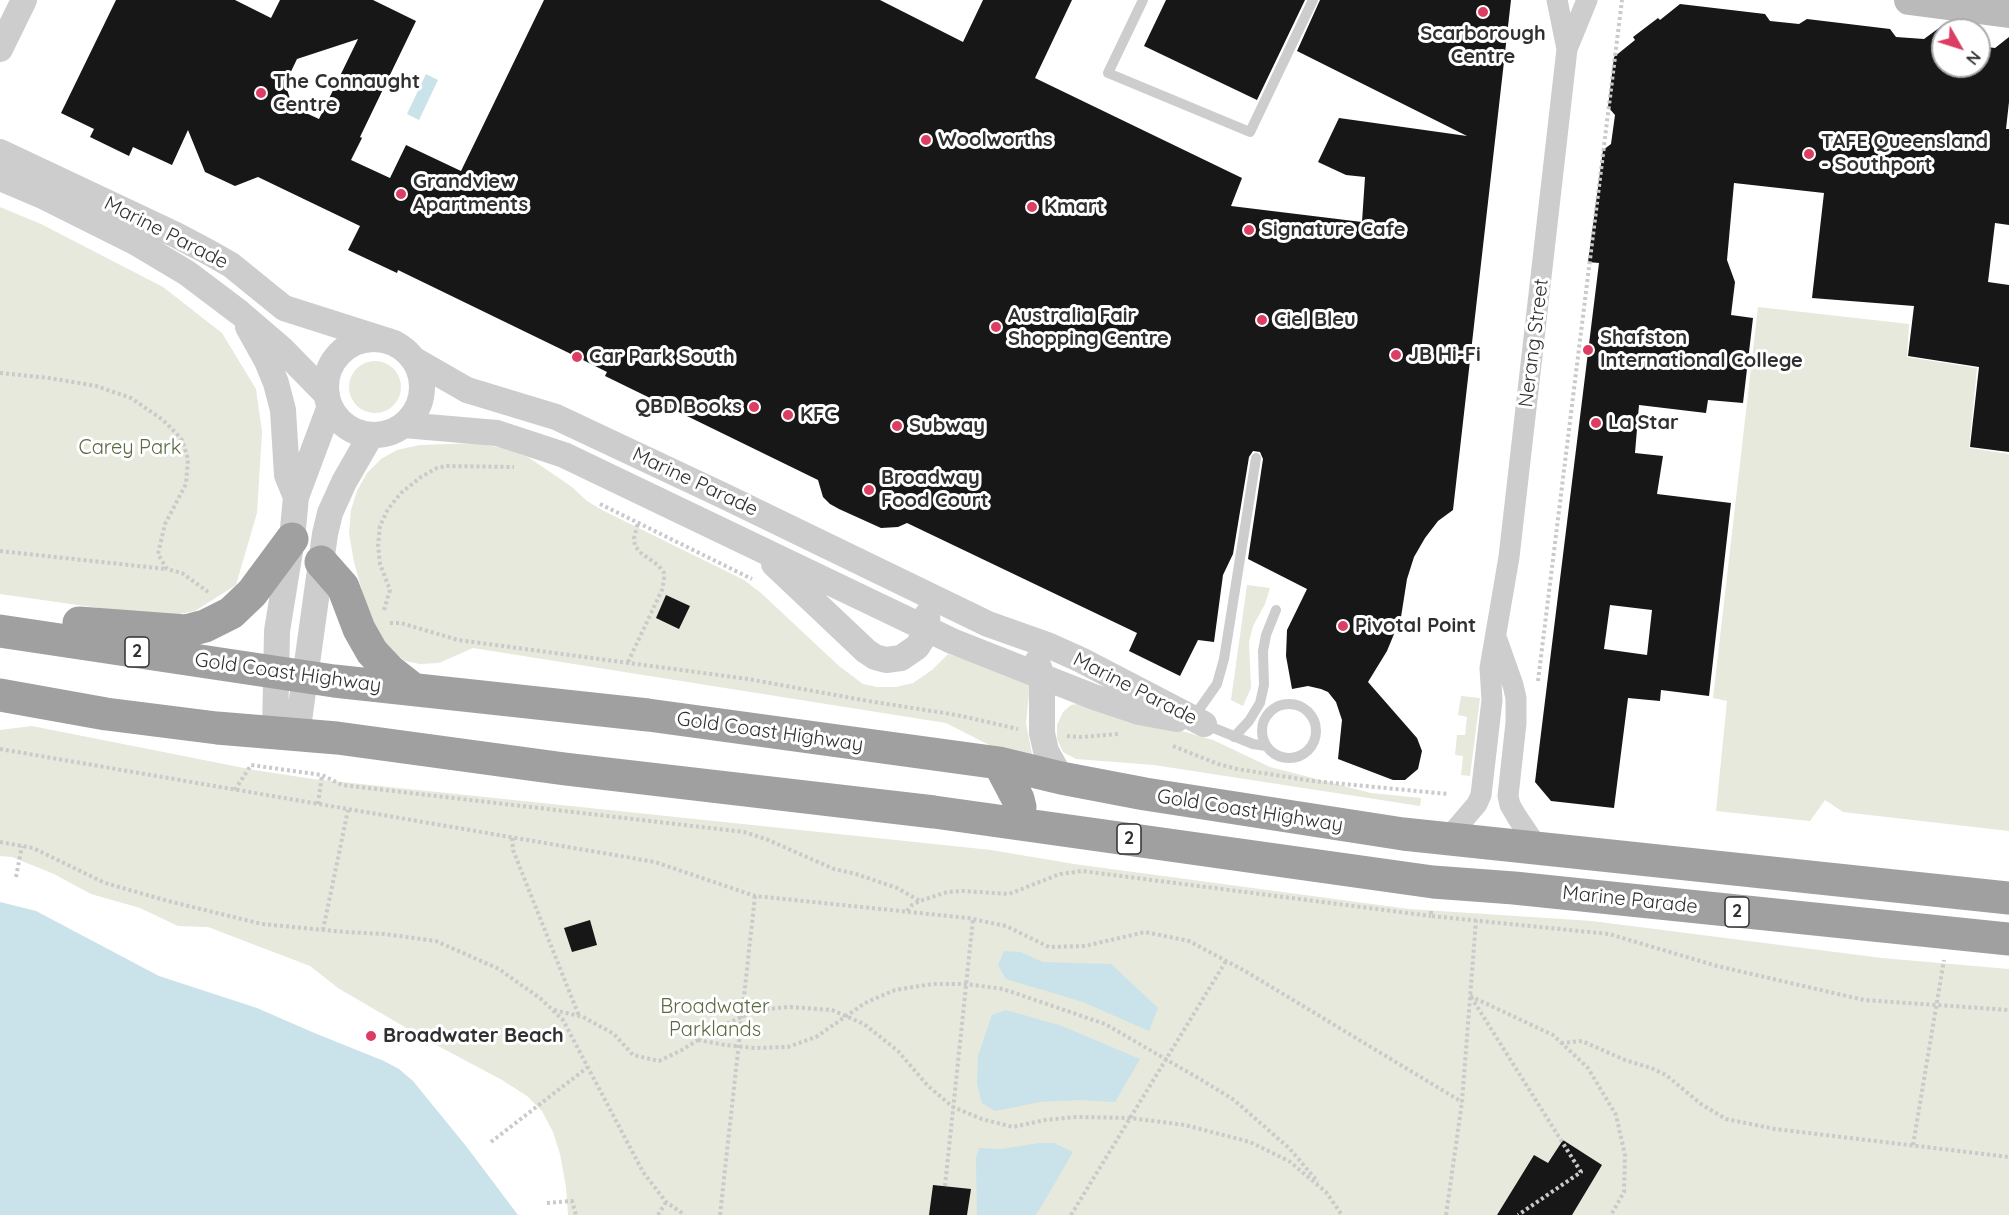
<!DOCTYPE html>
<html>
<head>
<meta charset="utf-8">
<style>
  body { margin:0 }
  #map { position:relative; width:2009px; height:1215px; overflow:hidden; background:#fff; font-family:Quicksand,sans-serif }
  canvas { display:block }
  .north { position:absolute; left:1931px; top:18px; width:60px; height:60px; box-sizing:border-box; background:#fff; border:2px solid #acacac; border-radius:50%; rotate:129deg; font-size:16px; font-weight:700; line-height:24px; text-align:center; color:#303030 }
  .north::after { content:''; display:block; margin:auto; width:21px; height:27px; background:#dc3e63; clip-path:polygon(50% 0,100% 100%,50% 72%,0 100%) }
</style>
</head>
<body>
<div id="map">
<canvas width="2009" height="1215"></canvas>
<div class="north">N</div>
</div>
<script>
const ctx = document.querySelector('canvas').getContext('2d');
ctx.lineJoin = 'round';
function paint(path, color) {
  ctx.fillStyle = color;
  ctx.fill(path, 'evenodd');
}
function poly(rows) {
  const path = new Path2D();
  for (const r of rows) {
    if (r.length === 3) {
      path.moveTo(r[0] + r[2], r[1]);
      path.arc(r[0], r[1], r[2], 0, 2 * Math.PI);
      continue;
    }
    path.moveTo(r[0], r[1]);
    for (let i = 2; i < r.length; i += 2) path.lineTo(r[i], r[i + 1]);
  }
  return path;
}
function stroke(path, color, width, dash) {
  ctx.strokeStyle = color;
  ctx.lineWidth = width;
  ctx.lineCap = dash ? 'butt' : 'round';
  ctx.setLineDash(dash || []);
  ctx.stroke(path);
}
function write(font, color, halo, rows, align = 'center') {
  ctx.font = font + ' Quicksand,sans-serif';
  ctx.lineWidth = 6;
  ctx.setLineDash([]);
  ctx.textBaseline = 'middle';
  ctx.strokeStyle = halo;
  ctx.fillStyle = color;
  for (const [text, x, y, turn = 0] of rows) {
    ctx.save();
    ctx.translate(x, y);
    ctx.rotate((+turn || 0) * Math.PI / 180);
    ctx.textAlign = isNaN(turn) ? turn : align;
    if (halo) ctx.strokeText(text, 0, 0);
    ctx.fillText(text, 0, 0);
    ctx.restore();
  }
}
paint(poly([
  [0,207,41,224,163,287,222,333,256,389,262,432,257,513,236,585,195,611,163,617,0,594],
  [1758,307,1909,324,1907,357,1977,368,1969,448,2009,454,2009,831,1843,812,1825,800,1810,821,1716,811,1727,701,1713,698],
  [375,387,26],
  [476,443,503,448,528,457,572,487,587,501,602,510,744,580,761,593,839,666,863,684,877,687,896,687,913,683,932,670,948,654,1026,678,1030,684,1026,723,1032,754,1018,754,997,749,946,723,473,648,439,663,420,664,405,661,390,650,379,638,368,612,354,562,349,533,351,510,357,491,367,473,381,459,397,450,420,445],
  [1247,585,1270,588,1265,604,1253,626,1249,642,1251,688,1243,706,1231,700],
  [1461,696,1480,698,1470,776,1461,775,1463,756,1455,755,1457,735,1465,735,1467,717,1458,715],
  [1085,703,1213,740,1270,767,1371,793,1421,798,1420,806,1154,765,1076,759,1063,752,1057,739,1057,725,1063,712,1071,705],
  [32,726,254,770,313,779,991,850,1074,864,1409,909,1592,921,1882,958,2009,969,2009,1215,568,1215,566,1187,560,1154,553,1132,542,1111,527,1096,502,1080,427,1040,338,988,310,966,208,927,178,926,140,908,91,894,54,874,12,857,0,856,0,730]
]), '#e6e9dc');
paint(poly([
  [426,74,438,80,419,120,407,114],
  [0,902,36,911,159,976,257,1008,312,1032,384,1061,399,1069,413,1081,466,1146,518,1215,0,1215],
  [1004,951,1020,952,1043,962,1111,964,1158,1008,1149,1031,1083,1002,1006,979,998,965],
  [1006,1010,1062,1026,1140,1059,1115,1102,1079,1100,1040,1102,995,1111,982,1103,977,1084,978,1056,992,1015],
  [1039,1143,1054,1143,1073,1152,1038,1212,1035,1215,977,1215,976,1158,979,1148,1002,1149]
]), '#cae2e9');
paint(poly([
  [116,0,235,0,271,18,280,0,373,0,416,21,360,137,362,138,351,160,390,178,406,145,461,171,544,0,880,0,963,42,983,0,1072,0,1035,78,1242,178,1231,206,1362,222,1365,177,1346,175,1318,162,1339,118,1467,136,1297,51,1320,0,1511,0,1453,510,1438,521,1425,538,1414,557,1407,579,1401,617,1387,651,1368,682,1417,738,1422,751,1418,769,1405,780,1393,780,1338,759,1342,720,1336,702,1328,692,1321,689,1308,686,1292,689,1286,656,1287,630,1307,589,1248,559,1263,459,1260,452,1253,451,1249,457,1233,554,1223,575,1214,642,1198,640,1180,676,1129,651,1137,633,907,523,898,527,881,528,839,509,830,504,823,497,818,480,605,376,607,372,571,354,398,270,397,273,348,250,360,226,258,177,235,186,205,172,188,130,172,165,133,147,129,156,90,137,94,129,61,113],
  [358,39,319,119,293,107,285,84,297,59],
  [1166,0,1305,0,1257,100,1144,46],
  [1680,4,1765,14,1770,21,1799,24,1807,19,1890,29,1896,37,1924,39,1943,25,1943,66,1979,66,1979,46,1995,48,2009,37,2009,102,2006,129,2009,129,2009,225,1995,223,1988,282,2009,285,2009,452,1970,447,1979,367,1908,356,1914,306,1812,298,1824,193,1734,183,1727,260,1735,282,1731,315,1753,318,1743,403,1708,400,1706,413,1639,405,1635,453,1663,456,1657,494,1731,503,1709,696,1661,690,1660,701,1628,698,1614,808,1551,801,1535,782,1599,263,1588,262,1603,150,1611,144,1615,115,1608,107,1614,57,1635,40,1633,37,1658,18,1660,20],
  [1610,605,1652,610,1647,655,1604,649],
  [666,595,690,606,679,629,656,618],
  [590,920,597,945,572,952,564,928],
  [1563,1140,1602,1165,1572,1215,1497,1215,1534,1155,1548,1163],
  [933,1185,971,1189,967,1215,929,1215]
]), '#171717');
stroke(poly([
  [0,373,49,378,96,386,131,398,163,420,175,432,182,440,188,459,186,484,165,524,158,554,167,569,182,573,208,592],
  [600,504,752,579],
  [0,551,166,569],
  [384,610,390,590,380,564,378,545,380,526,388,509,401,493,421,477,437,468,446,466,514,467],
  [390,623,401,623,458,640,748,679,868,701,957,715,1018,729],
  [628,662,662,590,664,580,664,573,659,566,641,553,635,546,634,538,638,523],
  [1538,681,1622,0],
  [1067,736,1080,737,1119,734],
  [1173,746,1218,764,1237,769,1313,781,1448,794],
  [0,749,655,862,755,896,968,918,1006,926,1049,947,1085,946,1145,932,1189,941,1245,971,1462,1102],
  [235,790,251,765,322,775,342,785,744,832,766,839,834,869,856,874,897,888,920,901],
  [318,804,322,775],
  [512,838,513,850,579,1016],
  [0,842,33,848,105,883,168,901,262,924,345,932,384,934,436,941,499,969,541,999,563,1020,643,1172,666,1202,685,1215],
  [16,877,22,846],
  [907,911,912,905,920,901,947,892,963,891,1009,894,1060,874,1082,871,1431,916],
  [1431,911,1431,916,1609,934,1717,966,1864,1000,2009,1010],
  [323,930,348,810],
  [1470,996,1553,1035,1588,1068,1616,1115,1625,1155,1624,1192,1611,1215],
  [1471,997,1581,1172,1518,1215],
  [554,1010,583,1017,614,1034,633,1055,659,1061,682,1050,715,1029,757,1010,790,1007,832,1010,864,1024,898,1051,928,1086,953,1107,982,1119,1013,1127,1045,1120,1076,1117,1130,1118,1185,1125,1250,1142,1289,1161,1326,1192,1342,1215],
  [698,1040,725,1045,755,1048,788,1047,816,1037,865,1003,895,990,932,984,966,984,1003,989,1105,1024,1200,1079,1234,1100,1289,1148,1318,1182],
  [1561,1043,1582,1041,1625,1060,1651,1068,1666,1075,1701,1104,1726,1119,1775,1129,2009,1157],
  [491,1142,588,1067],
  [1913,1145,1944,960],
  [945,1186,973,919],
  [547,1203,572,1201,576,1215],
  [658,1215,666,1202],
  [720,1215,755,896],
  [1071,1215,1226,961],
  [1446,1215,1462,1102,1476,920]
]), '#cacaca', 4, [3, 3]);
stroke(poly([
  [1143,0,1108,73,1250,132,1313,0],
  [1289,731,27],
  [1193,718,1217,684,1224,659,1256,458],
  [1204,724,1253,744,1266,746],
  [1234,737,1249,721,1260,703,1264,685,1263,651,1266,635,1276,610]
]), '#cdcdcd', 10);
stroke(poly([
  [1557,0,1567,49],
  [1496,637,1513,685,1516,698,1516,723,1508,796,1510,805,1517,817,1538,848],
  [1447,839,1477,804,1481,795,1492,700,1490,668,1509,557,1567,49,1587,0]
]), '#cdcdcd', 21);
stroke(poly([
  [0,49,24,0],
  [0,152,176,235,210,253,231,265,284,308,394,343],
  [0,178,45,197,135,242,187,273,240,313,282,349,327,395],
  [248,327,267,361,276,383,283,410,287,475,296,497],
  [374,387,48],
  [413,359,467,390,556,417,724,496,988,624,1050,646,1081,660,1204,724],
  [404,425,497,433,564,455,952,641,1094,697,1139,712,1177,719],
  [774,564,866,651,875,657,886,660,901,658,917,647,928,630,927,615],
  [1037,662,1042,676,1042,733,1046,751,1061,778],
  [275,733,277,631,292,539,296,497,330,406],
  [297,735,325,534,330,513,344,482,371,435]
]), '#cdcdcd', 26);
stroke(poly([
  [1909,0,2009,13]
]), '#bababa', 30);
stroke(poly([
  [321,562,343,587,359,629,372,652,390,671,413,689],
  [79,623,186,631,205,626,231,613,252,593,292,539],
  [0,631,334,681,648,715,999,763,1061,778,1145,794,1403,834,2009,898],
  [0,695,106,714,217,728,337,738,565,769,934,812,1433,882,1514,888,2009,939],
  [999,763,1018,799,1020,807,1016,823]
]), '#a0a0a0', 33);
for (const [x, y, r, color] of [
  [1483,12,6,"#dc3e63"],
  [261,93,6,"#dc3e63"],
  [926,140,6,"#dc3e63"],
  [1809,154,6,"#dc3e63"],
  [401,194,6,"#dc3e63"],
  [1032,207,6,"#dc3e63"],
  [1249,230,6,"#dc3e63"],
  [1262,320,6,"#dc3e63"],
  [996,327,6,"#dc3e63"],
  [1588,350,6,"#dc3e63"],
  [1396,355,6,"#dc3e63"],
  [577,357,6,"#dc3e63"],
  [754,407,6,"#dc3e63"],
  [788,415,6,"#dc3e63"],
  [1596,423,6,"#dc3e63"],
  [897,426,6,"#dc3e63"],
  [869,490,6,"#dc3e63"],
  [1343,626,6,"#dc3e63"],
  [371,1036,6,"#dc3e63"]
]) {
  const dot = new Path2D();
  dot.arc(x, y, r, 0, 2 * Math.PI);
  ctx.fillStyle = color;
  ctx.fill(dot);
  stroke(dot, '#fff', 2);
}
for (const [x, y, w] of [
  [137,652,24],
  [1129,839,24],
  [1737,912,24]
]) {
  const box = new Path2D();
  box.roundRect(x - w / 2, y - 15, w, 30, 4.5);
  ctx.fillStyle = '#fff';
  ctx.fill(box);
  stroke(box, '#303030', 1.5);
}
write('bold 18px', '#303030', null, [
  ["2",137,652],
  ["2",1129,839],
  ["2",1737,912]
]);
write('bold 20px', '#303030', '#fff', [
  ["Scarborough",1483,34,"center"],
  ["Centre",1483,57,"center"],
  ["The Connaught",273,82],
  ["Centre",273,105],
  ["Woolworths",938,140],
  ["TAFE Queensland",1821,142],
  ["- Southport",1821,165],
  ["Grandview",413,182],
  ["Apartments",413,205],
  ["Kmart",1044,207],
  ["Signature Cafe",1261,230],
  ["Australia Fair",1008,316],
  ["Shopping Centre",1008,339],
  ["Ciel Bleu",1274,320],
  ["Shafston",1600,338],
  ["International College",1600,361],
  ["JB Hi-Fi",1408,355],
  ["Car Park South",589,357],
  ["QBD Books",742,407,"right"],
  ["KFC",800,415],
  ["La Star",1608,423],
  ["Subway",909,426],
  ["Broadway",881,478],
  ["Food Court",881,501],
  ["Pivotal Point",1355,626],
  ["Broadwater Beach",383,1036]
], 'left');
write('20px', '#303030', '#fff', [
  ["Marine Parade",166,233,27],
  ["Nerang Street",1534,343,-83],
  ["Marine Parade",695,482,25],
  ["Gold Coast Highway",288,673,8],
  ["Marine Parade",1135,689,27],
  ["Gold Coast Highway",770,732,8],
  ["Gold Coast Highway",1250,811,9],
  ["Marine Parade",1630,900,6]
]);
write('20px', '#5b6a40', '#fff', [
  ["Carey Park",130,448],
  ["Broadwater",715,1007],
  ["Parklands",715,1030]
]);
</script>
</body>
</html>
